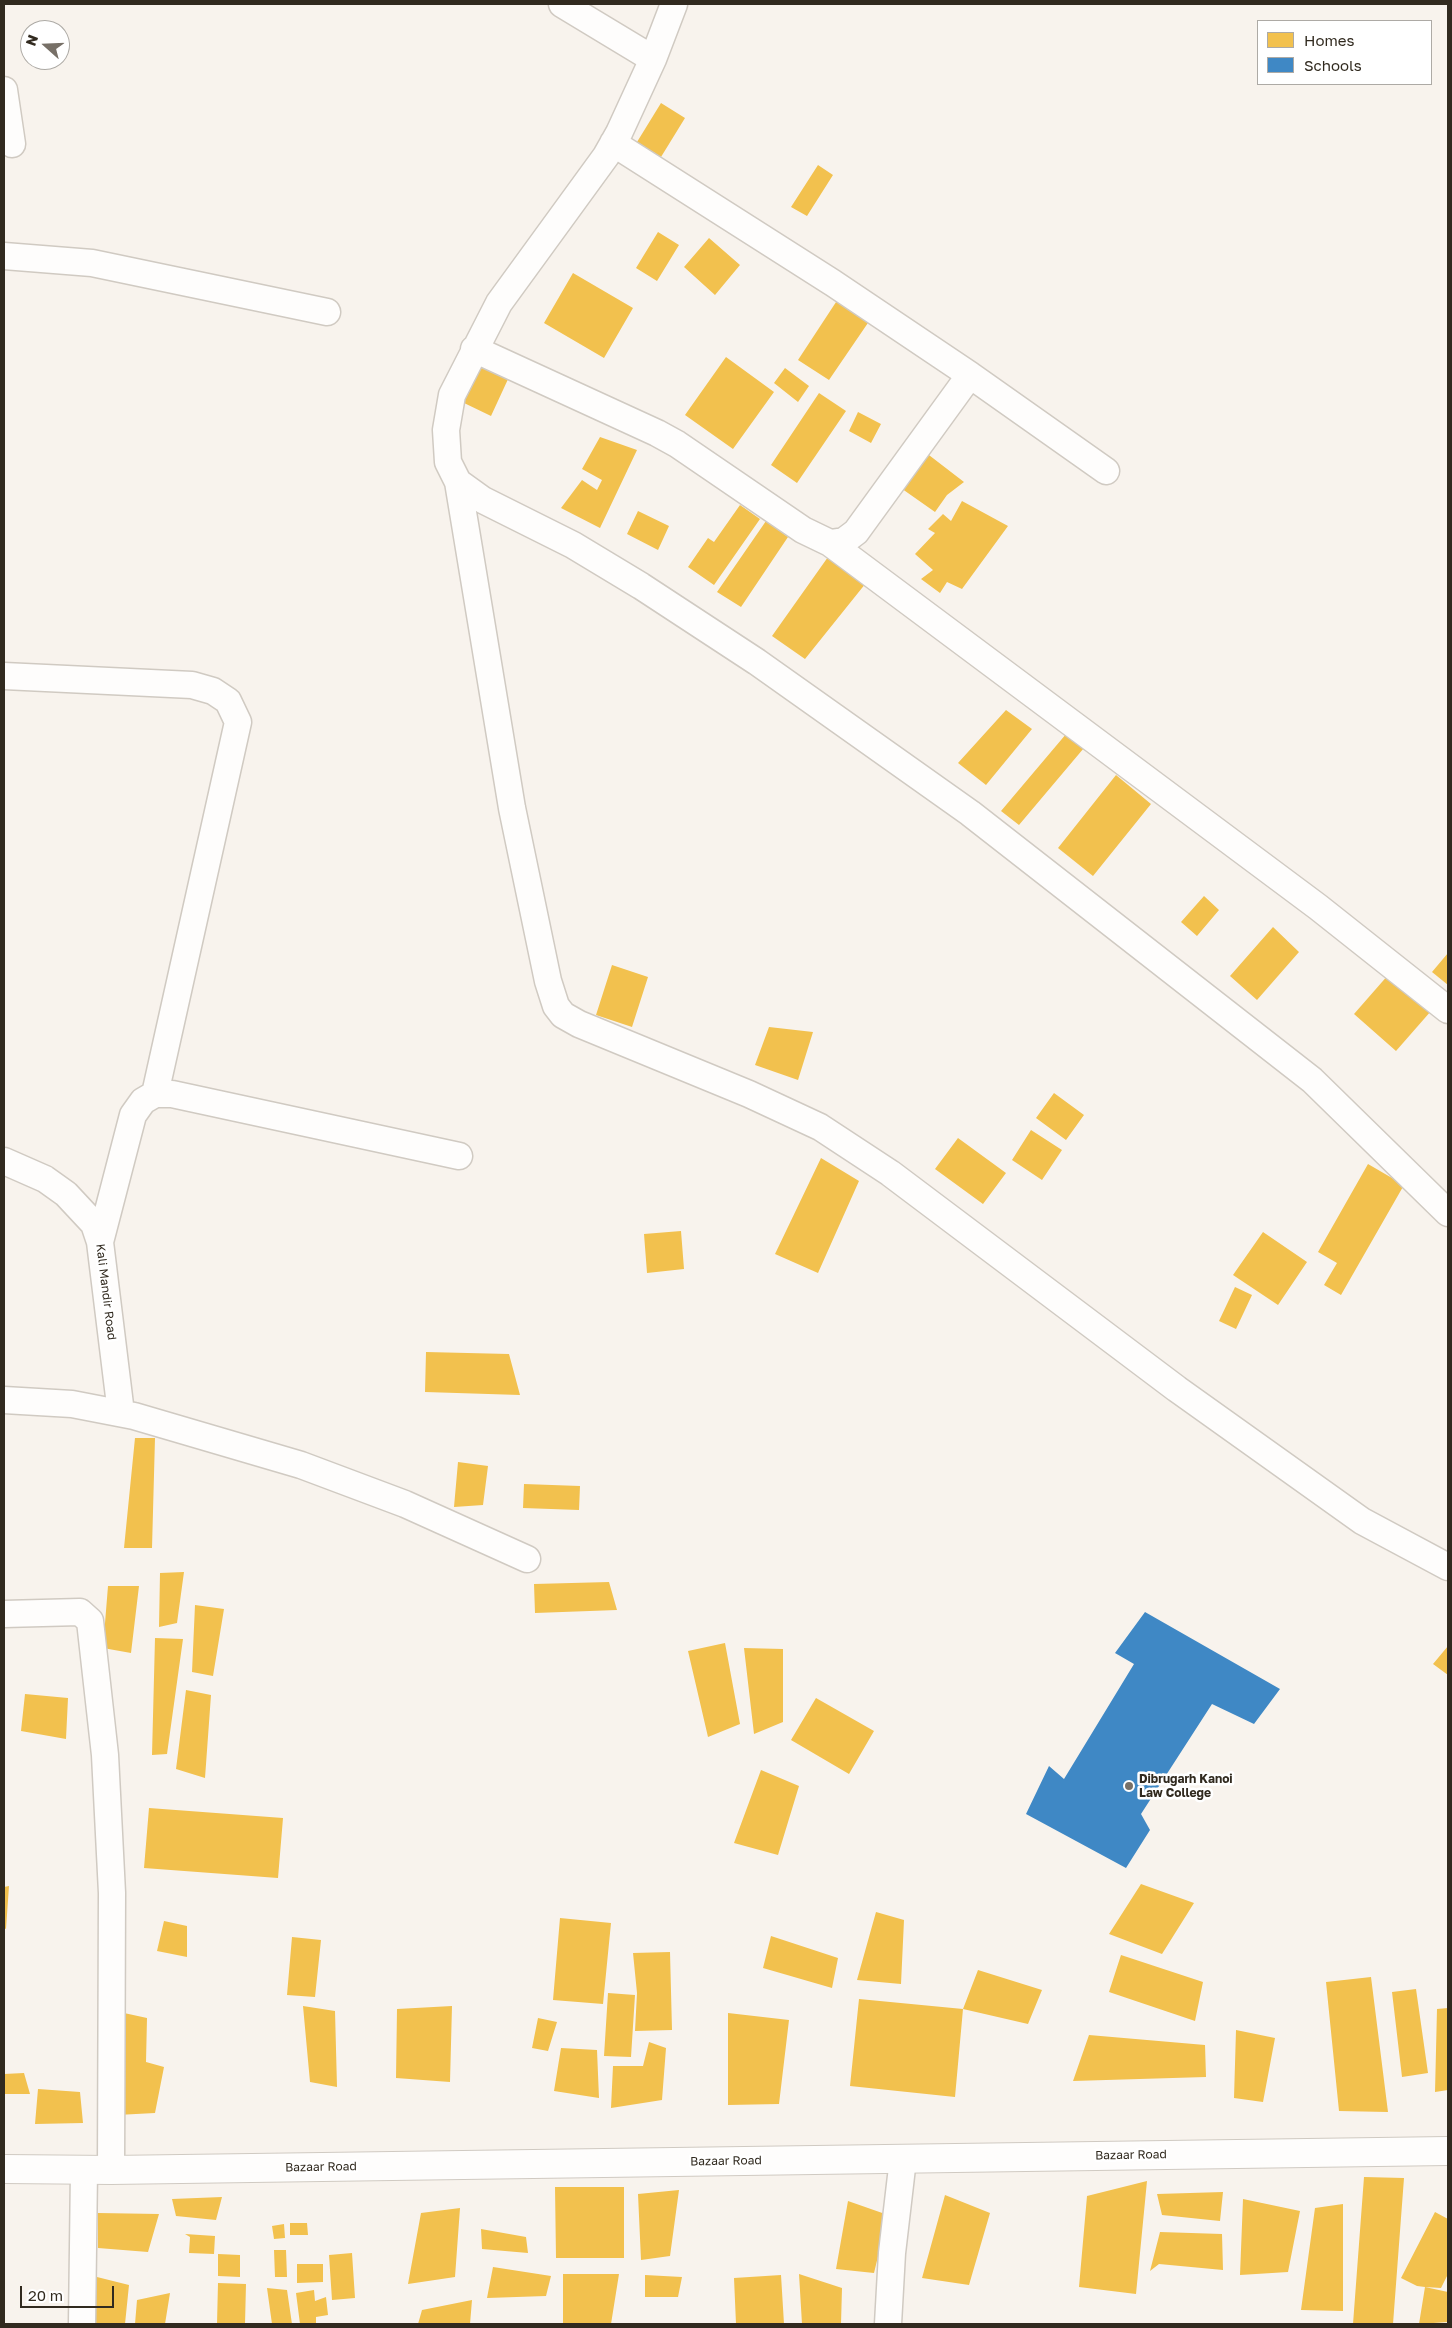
<!DOCTYPE html>
<html>
<head>
<meta charset="utf-8">
<style>
  body { margin:0 }
  #map { position:relative; width:1452px; height:2328px; overflow:hidden; background:#f8f3ed; font-family:"Golos Text",sans-serif }
  canvas { display:block }
  .frame { position:absolute; inset:0; border:5px solid #312a1f; pointer-events:none }
  .legend { position:absolute; left:1257px; top:20px; width:175px; height:65px; box-sizing:border-box; background:#fff; border:1px solid #adaaa5; margin:0; padding:6px 9px; list-style:none; font-size:15px; color:#312a1f }
  .legend li { display:flex; align-items:center; gap:10px; height:25px }
  .legend b { width:25px; border:1px solid #adaaa5 }
  .north { position:absolute; left:20px; top:20px; width:50px; height:50px; box-sizing:border-box; background:#fff; border:1px solid #adaaa5; border-radius:50%; rotate:290deg; font-size:14px; font-weight:700; line-height:20px; text-align:center; color:#312a1f }
  .north::after { content:''; display:block; margin:auto; width:18px; height:22px; background:#777067; clip-path:polygon(50% 0,100% 100%,50% 72%,0 100%) }
  .scale { position:absolute; left:20px; top:2286px; width:94px; height:22px; box-sizing:border-box; border:2px solid #312a1f; border-top:0; padding-left:6px; font-size:15px; line-height:18px; white-space:nowrap; color:#312a1f; -webkit-text-stroke:4px #fff; paint-order:stroke }
</style>
</head>
<body>
<div id="map">
<canvas width="1452" height="2328"></canvas>
<div class="frame"></div>
<ul class="legend">
<li><b style="height:14px;background:#f2c14e"></b>Homes</li>
<li><b style="height:14px;background:#3f88c5"></b>Schools</li>
</ul>
<div class="north">N</div>
<div class="scale">20 m</div>
</div>
<script>
const ctx = document.querySelector('canvas').getContext('2d');
ctx.lineJoin = 'round';
function paint(path, color) {
  ctx.fillStyle = color;
  ctx.fill(path, 'evenodd');
}
function poly(rows) {
  const path = new Path2D();
  for (const r of rows) {
    path.moveTo(r[0], r[1]);
    for (let i = 2; i < r.length; i += 2) path.lineTo(r[i], r[i + 1]);
  }
  return path;
}
function stroke(path, color, width, dash) {
  ctx.strokeStyle = color;
  ctx.lineWidth = width;
  ctx.lineCap = dash ? 'butt' : 'round';
  ctx.setLineDash(dash || []);
  ctx.stroke(path);
}
function write(font, color, halo, rows, align = 'center') {
  ctx.font = font + ' "Golos Text",sans-serif';
  ctx.lineWidth = 5;
  ctx.setLineDash([]);
  ctx.textBaseline = 'middle';
  ctx.strokeStyle = halo;
  ctx.fillStyle = color;
  for (const [text, x, y, turn = 0] of rows) {
    ctx.save();
    ctx.translate(x, y);
    ctx.rotate((+turn || 0) * Math.PI / 180);
    ctx.textAlign = isNaN(turn) ? turn : align;
    if (halo) ctx.strokeText(text, 0, 0);
    ctx.fillText(text, 0, 0);
    ctx.restore();
  }
}
paint(poly([
  [661,103,685,118,661,157,637,142],
  [818,165,833,175,807,216,791,207],
  [658,232,679,245,657,281,636,268],
  [709,238,740,265,715,295,684,267],
  [573,273,633,308,604,358,544,323],
  [840,296,872,317,829,380,798,360],
  [726,357,774,392,733,449,685,415],
  [478,364,509,377,491,416,462,402],
  [785,368,809,386,798,402,774,383],
  [819,393,846,411,797,483,771,465],
  [858,412,881,424,871,443,849,431],
  [600,437,637,450,600,528,561,508,582,480,597,490,602,480,582,469],
  [925,452,964,482,947,495,935,512,898,486],
  [962,501,1008,526,962,589,947,582,940,593,921,579,933,570,915,554,935,533,928,529,943,514,951,521],
  [740,505,760,519,714,585,688,567,708,538,714,542],
  [638,511,669,526,658,550,627,534],
  [766,521,788,537,741,607,717,592],
  [828,557,866,583,805,659,772,636],
  [1006,710,1032,729,986,785,958,763],
  [1072,727,1089,742,1019,825,1001,811],
  [1116,775,1151,804,1093,876,1058,848],
  [1204,896,1219,910,1197,936,1181,922],
  [1273,927,1299,952,1257,1000,1230,976],
  [1448,953,1448,985,1432,972],
  [612,965,648,977,632,1027,596,1015],
  [1389,974,1431,1011,1396,1051,1354,1014],
  [769,1027,813,1032,798,1080,755,1065],
  [1054,1093,1084,1115,1066,1140,1036,1118],
  [1031,1130,1062,1150,1042,1180,1012,1160],
  [958,1138,1006,1173,983,1204,935,1169],
  [821,1158,859,1181,818,1273,775,1254],
  [1368,1164,1404,1185,1341,1295,1324,1285,1337,1263,1318,1252],
  [681,1231,684,1269,647,1273,644,1234],
  [1263,1232,1307,1262,1278,1305,1233,1275],
  [1235,1287,1252,1295,1236,1329,1219,1321],
  [426,1352,509,1354,520,1395,425,1392],
  [135,1438,155,1438,152,1548,124,1548],
  [458,1462,488,1466,483,1505,454,1507],
  [524,1484,580,1486,579,1510,523,1508],
  [184,1572,177,1623,159,1627,160,1573],
  [609,1582,617,1610,535,1613,534,1584],
  [108,1586,139,1586,131,1653,103,1648],
  [195,1605,224,1609,213,1676,192,1672],
  [155,1638,183,1639,167,1754,152,1755],
  [725,1643,740,1724,708,1737,688,1651],
  [1448,1646,1448,1675,1433,1664],
  [744,1648,783,1649,783,1722,754,1734],
  [186,1690,211,1695,205,1778,176,1769],
  [25,1694,68,1698,66,1739,21,1731],
  [816,1698,874,1731,849,1774,791,1740],
  [761,1770,799,1786,778,1855,734,1843],
  [149,1808,283,1818,278,1878,144,1868],
  [1141,1884,1194,1903,1162,1954,1109,1934],
  [9,1886,6,1929,4,1928,4,1887],
  [876,1912,904,1920,901,1984,857,1980],
  [560,1918,611,1923,603,2004,553,2000],
  [164,1921,187,1926,187,1957,157,1951],
  [771,1936,838,1958,832,1988,763,1968],
  [292,1937,321,1940,315,1997,287,1995],
  [670,1952,672,2030,635,2031,637,1993,633,1953],
  [1121,1955,1203,1982,1195,2021,1109,1992],
  [978,1970,1042,1990,1028,2024,963,2009,955,2097,850,2086,859,1999,963,2009],
  [1371,1977,1388,2112,1339,2111,1326,1982],
  [1416,1989,1428,2073,1402,2077,1392,1992],
  [608,1993,635,1995,631,2057,604,2056],
  [303,2006,335,2011,337,2087,310,2082],
  [452,2006,450,2082,396,2078,397,2009],
  [1448,2008,1448,2090,1435,2092,1437,2009],
  [124,2013,147,2018,146,2062,164,2067,155,2113,117,2115],
  [728,2013,789,2020,779,2104,728,2105],
  [538,2018,557,2022,548,2051,532,2048],
  [1236,2030,1275,2038,1263,2102,1234,2098],
  [1089,2035,1205,2045,1206,2077,1073,2081],
  [649,2042,666,2048,662,2100,611,2108,613,2066,643,2066],
  [561,2048,597,2050,599,2098,554,2091],
  [24,2073,30,2094,4,2094,4,2074],
  [38,2089,80,2092,83,2123,35,2124],
  [1364,2177,1404,2178,1393,2324,1353,2324],
  [1147,2181,1136,2294,1079,2287,1087,2196],
  [555,2187,624,2187,624,2258,556,2258],
  [679,2190,670,2256,641,2260,638,2194],
  [1223,2192,1220,2221,1162,2215,1157,2194],
  [945,2195,990,2213,969,2285,922,2278],
  [222,2197,216,2220,176,2216,172,2199],
  [1243,2199,1300,2211,1288,2272,1240,2275],
  [848,2201,888,2215,874,2273,836,2269],
  [1343,2204,1343,2311,1301,2310,1315,2208],
  [460,2208,455,2277,408,2284,421,2213],
  [1435,2212,1448,2219,1448,2274,1441,2288,1425,2287,1448,2292,1448,2322,1419,2324,1425,2287,1417,2286,1401,2278],
  [98,2213,159,2214,148,2252,98,2248],
  [290,2223,307,2223,308,2235,290,2235],
  [284,2224,285,2238,274,2239,272,2226],
  [481,2229,526,2237,528,2253,482,2249],
  [1160,2232,1222,2234,1223,2270,1159,2264,1150,2271],
  [185,2234,215,2236,214,2254,189,2253,190,2237],
  [274,2250,286,2250,287,2277,275,2277],
  [352,2253,355,2298,332,2300,329,2255],
  [218,2254,240,2255,240,2277,218,2276],
  [297,2264,323,2264,323,2282,297,2283],
  [493,2267,551,2276,546,2296,487,2298],
  [563,2274,619,2274,611,2324,563,2324],
  [799,2274,842,2288,841,2324,802,2324],
  [645,2275,682,2277,678,2297,645,2297],
  [781,2275,784,2324,736,2324,734,2278],
  [93,2276,129,2285,125,2324,92,2324],
  [218,2283,246,2284,245,2324,217,2324],
  [267,2288,287,2290,292,2324,272,2324],
  [314,2290,315,2301,326,2297,328,2315,316,2317,316,2324,300,2324,296,2293],
  [170,2293,165,2324,135,2324,137,2300],
  [472,2300,470,2324,418,2324,422,2310]
]), '#f2c14e');
paint(poly([
  [1145,1612,1280,1689,1254,1724,1212,1704,1141,1814,1150,1830,1126,1868,1026,1814,1049,1766,1064,1779,1134,1664,1115,1653]
]), '#3f88c5');
const street = poly([
  [562,4,653,59],
  [674,4,653,59,619,133,606,156,499,303,452,395,446,430,448,462,458,482,483,500,573,545,641,586,757,662,970,813,1312,1080,1448,1213],
  [4,90,12,144],
  [613,143,833,283,970,375,1106,471],
  [4,256,92,263,327,312],
  [474,349,657,433,677,444,803,530,830,543,844,541,856,532,970,375],
  [458,482,512,808,548,981,556,1006,563,1015,579,1024,749,1094,820,1127,890,1173,1177,1389,1362,1521,1448,1567],
  [830,543,1318,907,1448,1010],
  [4,676,192,685,213,691,228,701,238,722,155,1094],
  [4,1161,45,1179,66,1194,94,1224,100,1242,121,1413],
  [100,1242,133,1115,143,1101,155,1094,172,1094,459,1156],
  [4,1400,72,1404,134,1416,301,1465,405,1504,527,1559],
  [4,1614,80,1612,90,1621,105,1755,112,1893,111,2170],
  [82,2324,84,2170],
  [888,2324,892,2253,903,2159]
]);
const secondary = poly([
  [4,2169,111,2170,1448,2151]
]);
stroke(street, '#d0cac2', 29);
stroke(secondary, '#d0cac2', 30);
stroke(street, '#fefdfc', 26);
stroke(secondary, '#fefdfc', 28);
for (const [x, y, r, color] of [
  [1129,1786,5,"#777067"]
]) {
  const dot = new Path2D();
  dot.arc(x, y, r, 0, 2 * Math.PI);
  ctx.fillStyle = color;
  ctx.fill(dot);
  stroke(dot, '#fff', 2);
}
write('12px', '#312a1f', '#fff', [
  ["Kali Mandir Road",106,1292,83],
  ["Bazaar Road",1131,2155,-1],
  ["Bazaar Road",726,2161,-1],
  ["Bazaar Road",321,2167,-1]
]);
write('bold 12px', '#312a1f', '#fff', [
  ["Dibrugarh Kanoi",1139,1779],
  ["Law College",1139,1793]
], 'left');
</script>
</body>
</html>
